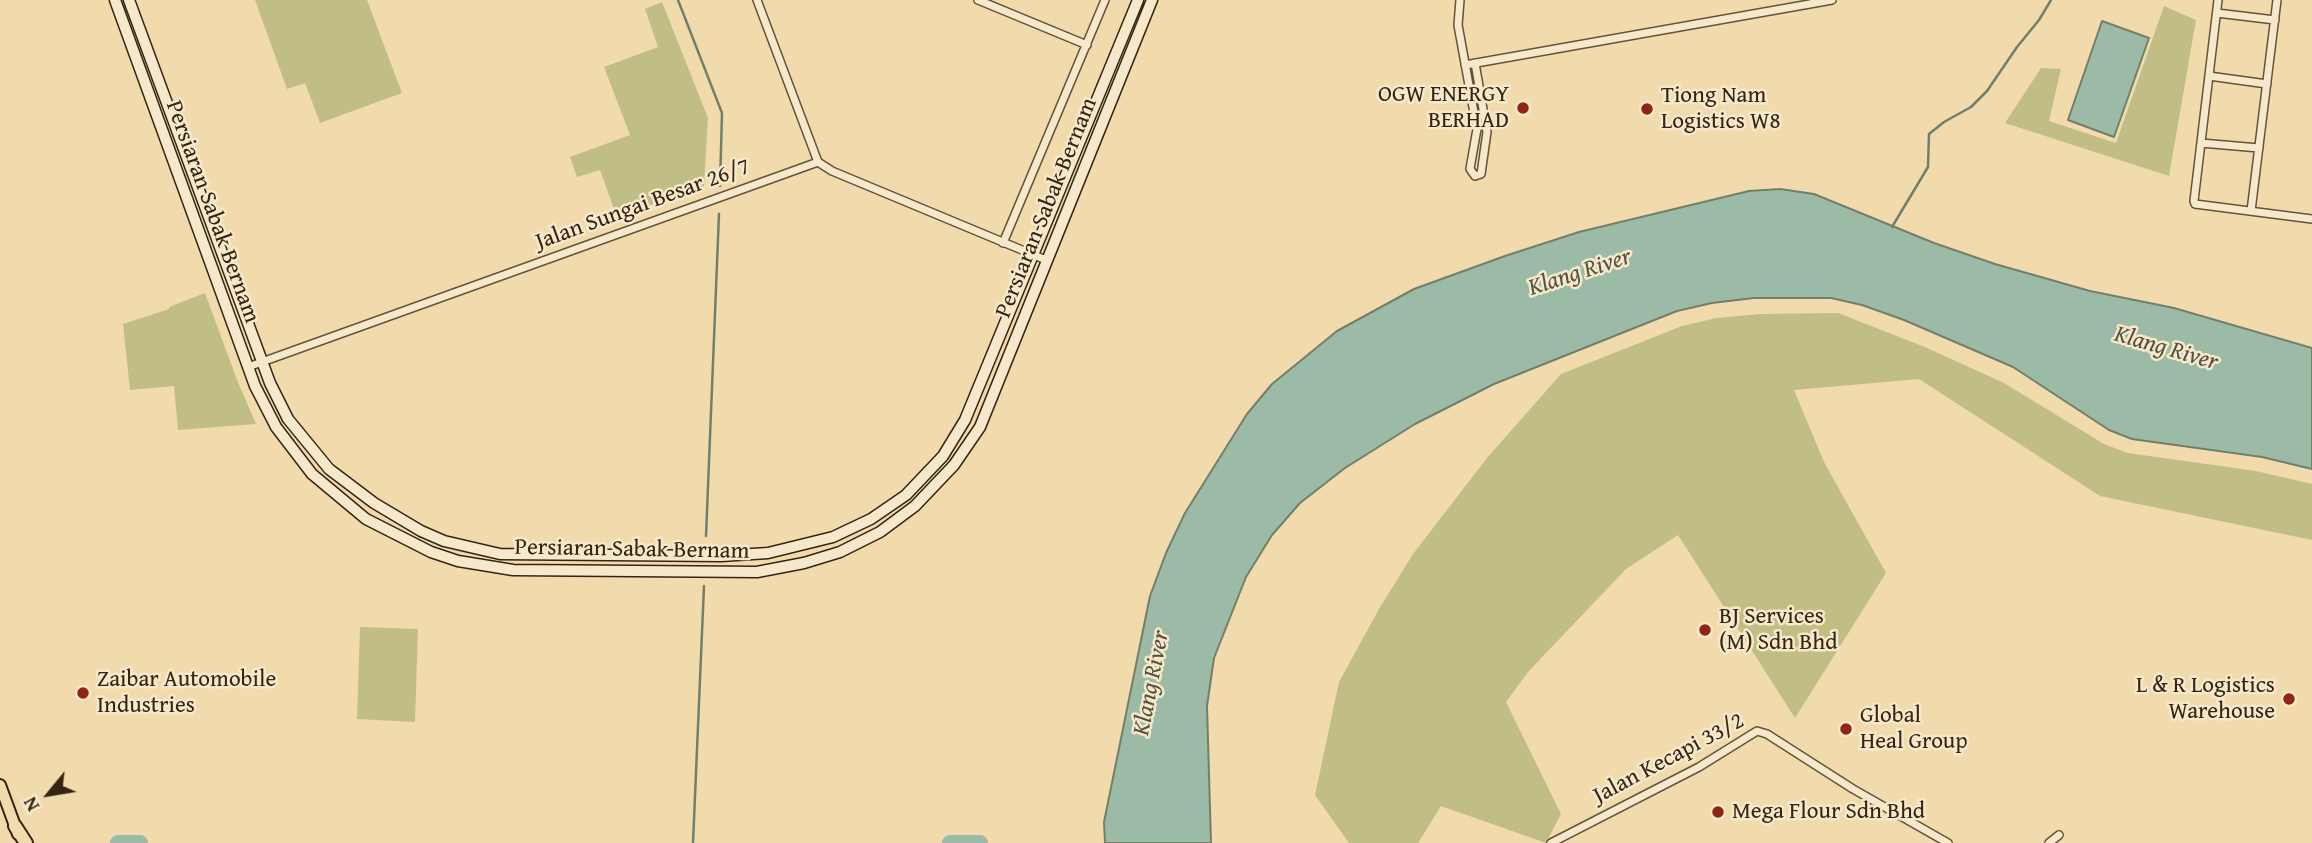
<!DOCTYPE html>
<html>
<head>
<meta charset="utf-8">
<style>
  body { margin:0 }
  #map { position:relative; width:2312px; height:843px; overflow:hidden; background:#f1dbad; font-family:"Gentium Book Plus",serif }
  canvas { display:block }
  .north { position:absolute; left:14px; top:759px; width:70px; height:70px; -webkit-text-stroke:5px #f6e8ca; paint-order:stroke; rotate:240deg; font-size:19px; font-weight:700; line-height:28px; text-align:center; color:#362412 }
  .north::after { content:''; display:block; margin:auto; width:24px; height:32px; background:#362412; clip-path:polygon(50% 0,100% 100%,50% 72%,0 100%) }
</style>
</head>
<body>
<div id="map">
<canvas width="2312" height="843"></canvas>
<div class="north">N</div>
</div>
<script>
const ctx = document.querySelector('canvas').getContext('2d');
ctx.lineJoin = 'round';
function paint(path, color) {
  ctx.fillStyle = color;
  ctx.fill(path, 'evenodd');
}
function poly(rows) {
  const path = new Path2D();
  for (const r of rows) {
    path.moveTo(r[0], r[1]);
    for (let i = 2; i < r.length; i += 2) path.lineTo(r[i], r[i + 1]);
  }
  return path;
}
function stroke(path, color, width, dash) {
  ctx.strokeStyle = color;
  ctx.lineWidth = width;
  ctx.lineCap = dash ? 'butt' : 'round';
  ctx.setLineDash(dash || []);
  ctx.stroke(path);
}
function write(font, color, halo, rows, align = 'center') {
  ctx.font = font + ' "Gentium Book Plus",serif';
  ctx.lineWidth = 5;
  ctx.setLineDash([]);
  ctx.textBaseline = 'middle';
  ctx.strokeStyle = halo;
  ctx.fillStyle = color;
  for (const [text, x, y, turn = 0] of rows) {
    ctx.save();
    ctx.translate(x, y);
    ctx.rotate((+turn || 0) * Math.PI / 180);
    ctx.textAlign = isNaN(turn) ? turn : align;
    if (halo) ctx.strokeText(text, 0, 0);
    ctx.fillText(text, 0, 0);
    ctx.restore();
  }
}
paint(poly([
  [255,0,367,0,402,93,320,123,305,83,287,89],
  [662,2,708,118,704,186,617,217,600,170,577,177,570,157,630,135,604,67,658,47,645,9],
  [2164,6,2196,20,2169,176,2005,123,2041,68,2061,69,2049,121,2116,143],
  [205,293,237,380,256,424,178,430,174,386,130,390,123,324,169,309,169,307],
  [1838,313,1925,347,2004,383,2104,444,2128,453,2256,471,2312,484,2312,540,2100,496,1919,379,1794,390,1824,462,1886,573,1795,718,1678,535,1626,569,1528,672,1506,702,1561,814,1546,843,1441,806,1418,843,1349,843,1315,795,1339,682,1379,609,1413,554,1487,458,1561,374,1682,326,1716,318,1760,314],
  [360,627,418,629,415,722,357,719]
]), '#c1be85');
const water = poly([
  [2102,21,2149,38,2114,137,2068,120,2102,21],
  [1780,189,1814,194,1934,243,1995,264,2090,291,2174,308,2312,348,2312,469,2262,457,2132,439,2109,430,2013,367,1904,320,1862,305,1831,298,1754,298,1712,303,1677,311,1494,384,1415,424,1345,468,1300,503,1272,535,1246,577,1214,658,1207,706,1211,843,1105,843,1104,822,1150,596,1166,553,1185,513,1247,414,1272,384,1337,331,1414,289,1505,256,1579,232,1749,191,1780,189]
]);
paint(water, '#9bbba6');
stroke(water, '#737f6b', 2);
stroke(poly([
  [678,0,722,113,720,186],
  [1892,227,1928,167,1929,134,1944,122,1971,107,1987,91,2017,47,2039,20,2051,0],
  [706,536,719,214],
  [693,843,704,586]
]), '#737f6b', 2.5);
stroke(poly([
  [118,843,140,843],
  [950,843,980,843]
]), '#9bbba6', 16);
const street = poly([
  [757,0,818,162],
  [978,0,1087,45],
  [1460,0,1458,25,1477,129,1471,163,1470,169,1475,176,1481,174,1487,132,1475,63],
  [2218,0,2194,201,2195,204,2312,219],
  [2217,13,2275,20],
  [1465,65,1832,0],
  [2209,76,2267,84],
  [2201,143,2259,148],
  [2251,211,2277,0],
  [1003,243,1105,0],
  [248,367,818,162,832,171,1046,260],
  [1551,843,1699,767,1757,731,1767,734,1853,789,1948,843],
  [2049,843,2059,835]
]);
const secondary = poly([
  [115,0,255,386,276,427,312,474,366,519,431,552,458,561,513,570,757,572,804,563,840,552,880,532,915,506,954,465,980,427,1152,0],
  [129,0,270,383,288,419,329,469,374,503,421,531,444,541,500,554,721,556,768,553,833,537,871,519,906,495,943,456,965,420,1138,0]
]);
const primary = poly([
  [0,785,18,834]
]);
const highway = poly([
  [15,826,26,843]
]);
stroke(street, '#655239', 10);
stroke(secondary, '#362412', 13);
stroke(primary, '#362412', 14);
stroke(highway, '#362412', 16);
stroke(street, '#f6e8ca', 7);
stroke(secondary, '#f6e8ca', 10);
stroke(primary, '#f1dbad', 10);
stroke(highway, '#f1dbad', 12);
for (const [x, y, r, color] of [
  [1523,108,7,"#8f2418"],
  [1647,109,7,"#8f2418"],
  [1705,630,7,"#8f2418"],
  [83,693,7,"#8f2418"],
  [2289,699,7,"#8f2418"],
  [1846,729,7,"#8f2418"],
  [1718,812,7,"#8f2418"]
]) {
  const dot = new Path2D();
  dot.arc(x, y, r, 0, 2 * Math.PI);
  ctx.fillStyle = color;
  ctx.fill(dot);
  stroke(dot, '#f6e8ca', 2.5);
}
write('23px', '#362412', '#f6e8ca', [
  ["OGW ENERGY",1509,95,"right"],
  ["BERHAD",1509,121,"right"],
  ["Tiong Nam",1661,96],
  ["Logistics W8",1661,122],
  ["BJ Services",1719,617],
  ["(M) Sdn Bhd",1719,643],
  ["Zaibar Automobile",97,680],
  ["Industries",97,706],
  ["L & R Logistics",2275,686,"right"],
  ["Warehouse",2275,712,"right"],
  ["Global",1860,716],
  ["Heal Group",1860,742],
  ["Mega Flour Sdn Bhd",1732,812]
], 'left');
write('23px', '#362412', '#f6e8ca', [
  ["Jalan Sungai Besar 26/7",643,205,-20],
  ["Persiaran Sabak Bernam",1047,208,-68],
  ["Persiaran Sabak Bernam",212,212,70],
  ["Persiaran Sabak Bernam",632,550,1],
  ["Jalan Kecapi 33/2",1669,759,-28]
]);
write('italic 24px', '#54513e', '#f6e8ca', [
  ["Klang River",1580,273,-18],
  ["Klang River",2166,349,16],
  ["Klang River",1152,683,-79]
]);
</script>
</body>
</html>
